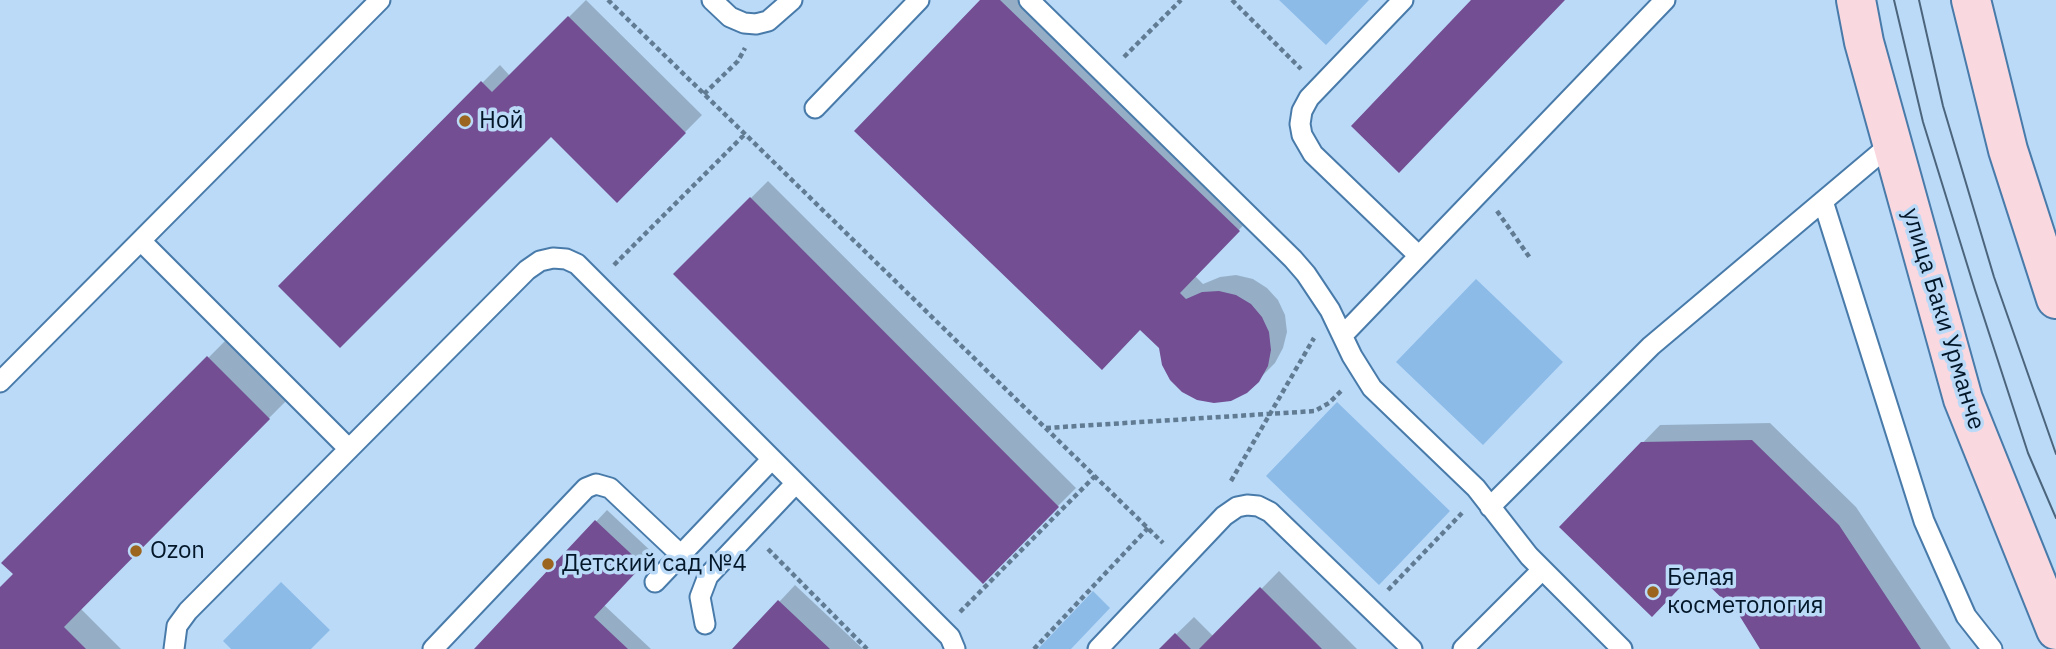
<!DOCTYPE html>
<html>
<head>
<meta charset="utf-8">
<style>
  body { margin:0 }
  canvas { display:block; background:#badaf8 }
</style>
</head>
<body>
<canvas width="2056" height="649"></canvas>
<script>
const ctx = document.querySelector('canvas').getContext('2d');
ctx.lineJoin = 'round';
function paint(path, color) {
  ctx.fillStyle = color;
  ctx.fill(path, 'evenodd');
}
function poly(rows) {
  const path = new Path2D();
  for (const r of rows) {
    path.moveTo(r[0], r[1]);
    for (let i = 2; i < r.length; i += 2) path.lineTo(r[i], r[i + 1]);
  }
  return path;
}
function stroke(path, color, width, dash) {
  ctx.strokeStyle = color;
  ctx.lineWidth = width;
  ctx.lineCap = dash ? 'butt' : 'round';
  ctx.setLineDash(dash || []);
  ctx.stroke(path);
}
function write(font, color, halo, rows, align = 'center') {
  ctx.font = font + ' "IBM Plex Sans",sans-serif';
  ctx.lineWidth = 7;
  ctx.setLineDash([]);
  ctx.textBaseline = 'middle';
  ctx.strokeStyle = halo;
  ctx.fillStyle = color;
  for (const [text, x, y, turn = 0] of rows) {
    ctx.save();
    ctx.translate(x, y);
    ctx.rotate((+turn || 0) * Math.PI / 180);
    ctx.textAlign = isNaN(turn) ? turn : align;
    if (halo) ctx.strokeText(text, 0, 0);
    ctx.fillText(text, 0, 0);
    ctx.restore();
  }
}
paint(poly([
  [1279,0,1369,0,1326,45],
  [1476,279,1563,362,1483,445,1396,362],
  [1337,402,1450,511,1379,585,1266,476],
  [281,582,330,630,311,649,231,649,223,641],
  [1093,591,1110,608,1071,649,1038,649]
]), '#8dbbe8');
paint(poly([
  [586,0,702,115,617,201,551,135,280,286,500,65,510,76],
  [982,0,1033,0,1255,213,1195,276,1203,284,1220,277,1236,275,1253,279,1267,288,1278,300,1285,315,1287,332,1283,348,1275,363,1258,380,1161,347],
  [768,181,1076,488,983,581,675,274],
  [226,340,287,400,80,608,121,649,0,649,0,589,15,574,4,563],
  [1770,423,1856,507,1951,649,1762,649,1740,614,1695,570,1561,527,1660,425],
  [607,510,653,553,604,605,651,649,476,649],
  [1279,571,1357,649,1161,649,1194,617,1214,637],
  [795,585,863,649,735,649]
]), '#0003');
paint(poly([
  [980,0,1000,0,1240,231,1180,293,1186,299,1202,292,1219,291,1236,295,1251,304,1262,317,1269,332,1271,350,1268,366,1259,382,1247,393,1231,401,1214,403,1197,400,1182,392,1170,380,1162,365,1159,348,1140,330,1102,370,854,131],
  [1471,0,1565,0,1399,173,1351,126],
  [568,16,686,133,617,203,551,137,340,348,278,286,481,81,492,92],
  [750,197,1059,507,983,584,673,274],
  [207,356,270,419,64,627,86,649,0,649,0,587,13,574,1,563],
  [1752,440,1839,525,1921,649,1760,649,1739,615,1695,572,1652,617,1559,527,1641,442],
  [595,520,643,565,594,617,628,649,474,649],
  [1260,587,1322,649,1199,649],
  [778,600,830,649,732,649],
  [1175,633,1191,649,1159,649]
]), '#734e92');
const service = poly([
  [712,0,730,17,744,23,756,24,768,21,792,0],
  [1029,0,1293,259,1306,274,1330,310,1352,356,1372,388,1476,488,1529,556,1622,649],
  [1403,0,1309,98,1302,111,1300,124,1302,135,1313,154,1419,256],
  [815,108,919,0],
  [1823,201,1924,521,1966,616,1992,649],
  [141,241,349,449],
  [1343,335,1665,0],
  [0,382,380,0],
  [1490,507,1651,346,1892,143],
  [655,582,772,459],
  [705,624,700,597,708,576,796,483],
  [174,649,177,626,188,611,527,270,540,261,553,258,566,259,577,264,950,637,955,649],
  [433,649,586,488,596,484,610,488,681,555],
  [1098,649,1224,516,1237,507,1247,505,1258,506,1270,512,1412,649],
  [1463,649,1542,570]
]);
const secondary = poly([
  [1856,0,1864,42,1963,399,2056,630],
  [1971,0,2008,150,2056,299]
]);
stroke(service, '#497baa', 23);
stroke(secondary, '#497baa', 42);
stroke(poly([
  [608,0,1163,543],
  [1232,0,1301,69],
  [1124,57,1181,0],
  [704,94,738,61,745,48],
  [1497,211,1530,258],
  [614,265,745,134],
  [1046,428,1315,411,1329,403,1343,389],
  [1231,481,1314,338],
  [768,549,867,649],
  [1388,590,1462,513],
  [960,612,1095,476],
  [1034,649,1148,528]
]), '#617b93', 4.5, [5, 3.5]);
stroke(service, '#fff', 19);
stroke(secondary, '#fad8df', 38);
stroke(poly([
  [1894,0,1923,122,1975,290,2028,453,2056,518],
  [1919,0,1943,106,1994,277,2056,454]
]), '#4c657c', 2);
for (const [x, y, r, color] of [
  [465,121,7,"#9c651f"],
  [136,551,7,"#9c651f"],
  [548,564,7,"#9c651f"],
  [1653,592,7,"#9c651f"]
]) {
  const dot = new Path2D();
  dot.arc(x, y, r, 0, 2 * Math.PI);
  ctx.fillStyle = color;
  ctx.fill(dot);
  stroke(dot, '#badaf8', 2.5);
}
write('24px', '#031729', '#badaf8', [
  ["Ной",479,121],
  ["Ozon",150,551],
  ["Детский сад №4",562,564],
  ["Белая",1667,578],
  ["косметология",1667,606]
], 'left');
write('24px', '#031729', '#badaf8', [
  ["улица Баки Урманче",1943,319,73]
]);
</script>
</body>
</html>
